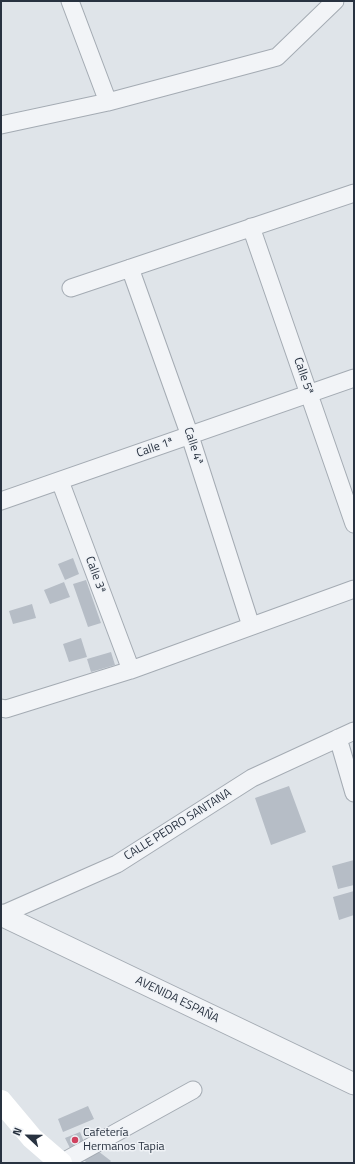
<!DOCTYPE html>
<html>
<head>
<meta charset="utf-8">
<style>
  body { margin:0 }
  #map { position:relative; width:355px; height:1164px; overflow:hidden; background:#dfe4e9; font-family:"Titillium Web",sans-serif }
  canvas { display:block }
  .frame { position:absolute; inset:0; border:2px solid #283240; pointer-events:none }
  .north { position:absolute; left:8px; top:1116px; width:40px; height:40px; -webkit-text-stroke:3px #eff2f6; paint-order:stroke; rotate:292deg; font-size:11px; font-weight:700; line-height:16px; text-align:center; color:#283240 }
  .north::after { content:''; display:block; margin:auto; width:14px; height:18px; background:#283240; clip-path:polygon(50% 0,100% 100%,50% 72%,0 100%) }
</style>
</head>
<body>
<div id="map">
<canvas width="355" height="1164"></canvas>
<div class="frame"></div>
<div class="north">N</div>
</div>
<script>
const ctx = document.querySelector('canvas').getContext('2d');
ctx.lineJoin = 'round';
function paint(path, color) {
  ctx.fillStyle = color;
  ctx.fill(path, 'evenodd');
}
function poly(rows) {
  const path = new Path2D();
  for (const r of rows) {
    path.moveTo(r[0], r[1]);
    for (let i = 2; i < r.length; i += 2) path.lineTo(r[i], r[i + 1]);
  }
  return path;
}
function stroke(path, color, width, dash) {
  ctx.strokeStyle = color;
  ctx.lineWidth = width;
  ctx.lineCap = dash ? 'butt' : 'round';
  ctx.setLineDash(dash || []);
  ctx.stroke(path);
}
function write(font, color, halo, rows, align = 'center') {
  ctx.font = font + ' "Titillium Web",sans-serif';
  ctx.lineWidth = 3;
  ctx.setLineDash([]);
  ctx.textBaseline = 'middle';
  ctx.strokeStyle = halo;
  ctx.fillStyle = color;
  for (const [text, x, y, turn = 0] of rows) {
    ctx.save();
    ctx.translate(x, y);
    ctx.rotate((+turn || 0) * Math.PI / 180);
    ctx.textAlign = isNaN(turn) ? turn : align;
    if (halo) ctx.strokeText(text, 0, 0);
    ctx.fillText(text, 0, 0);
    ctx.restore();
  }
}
paint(poly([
  [73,558,79,574,65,580,58,564],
  [86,580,101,623,88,627,73,584],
  [64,582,70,597,50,604,44,590],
  [32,604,36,618,13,624,9,611],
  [81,638,87,657,69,662,63,644],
  [111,652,115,665,91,672,87,659],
  [289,786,306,832,271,845,255,798],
  [354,860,354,885,338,889,332,866],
  [354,891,354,915,339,920,333,897],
  [88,1106,94,1119,63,1132,58,1119],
  [80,1132,84,1142,70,1148,65,1138],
  [98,1151,111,1161,109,1163,87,1163,83,1159]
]), '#b6bdc6');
const minor = poly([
  [70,1,108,102],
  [1,125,108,102,277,57,335,1],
  [251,227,354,524],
  [130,268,190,436,251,626],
  [71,288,354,193],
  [60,481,131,670],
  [1,501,354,378],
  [1,708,6,709,131,670,354,589],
  [338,738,354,793],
  [1,915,117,864,252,778,354,731],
  [61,1163,193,1090]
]);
const tertiary = poly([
  [1,915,354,1084]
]);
stroke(minor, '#a4abb3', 19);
stroke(tertiary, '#a4abb3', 23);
stroke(minor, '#f2f4f7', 17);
stroke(tertiary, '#f2f4f7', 21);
stroke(poly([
  [1,1101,32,1138,61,1163]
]), '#fff', 22);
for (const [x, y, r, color] of [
  [75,1140,4,"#d0425f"]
]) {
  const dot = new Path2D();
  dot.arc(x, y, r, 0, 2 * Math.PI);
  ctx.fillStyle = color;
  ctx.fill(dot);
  stroke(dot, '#eff2f6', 1.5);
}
write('12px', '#283240', '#eff2f6', [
  ["Calle 5ª",303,376,71],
  ["Calle 4ª",193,446,72],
  ["Calle 1ª",155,448,-19],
  ["Calle 3ª",95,575,70],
  ["CALLE PEDRO SANTANA",178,825,-32],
  ["AVENIDA ESPAÑA",177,1000,26]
]);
write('12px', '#283240', '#eff2f6', [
  ["Cafetería",83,1133],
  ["Hermanos Tapia",83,1147]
], 'left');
</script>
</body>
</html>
